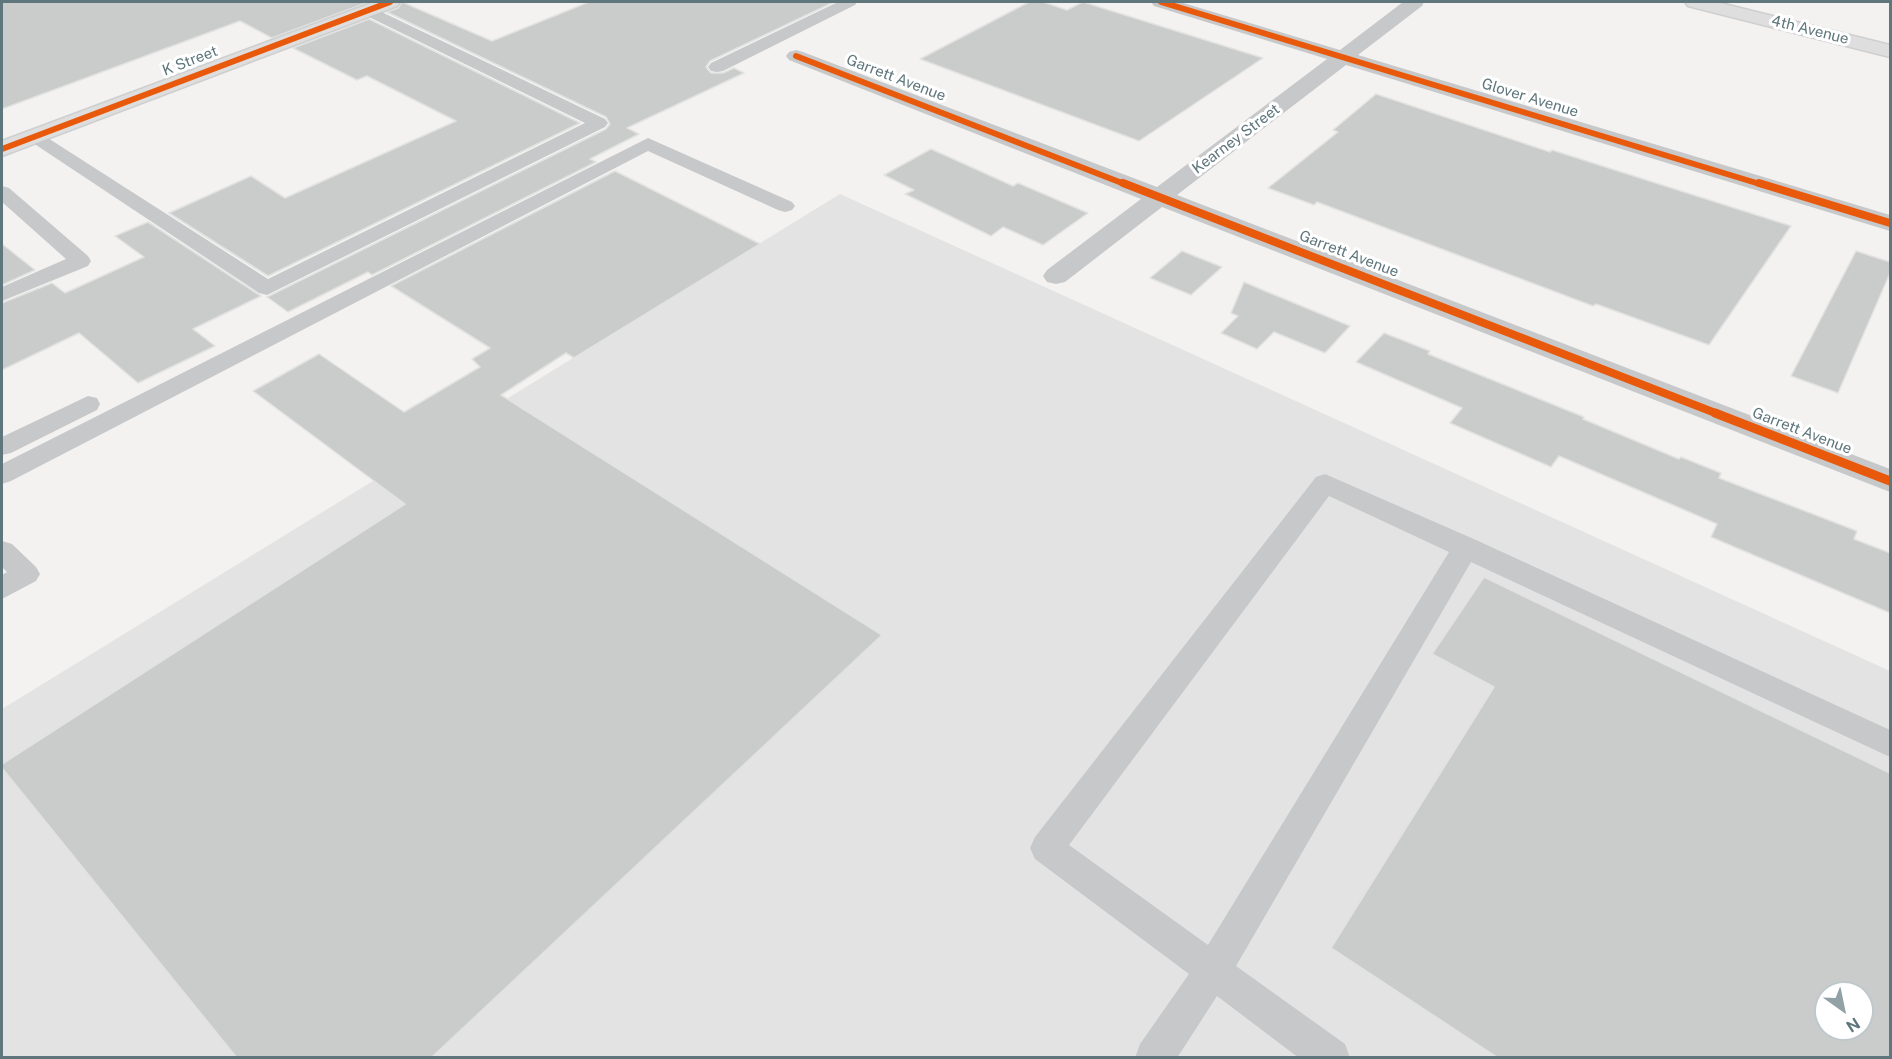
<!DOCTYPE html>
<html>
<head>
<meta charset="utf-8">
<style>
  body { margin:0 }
  #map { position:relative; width:1892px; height:1059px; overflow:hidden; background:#f3f2f1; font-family:"Public Sans",sans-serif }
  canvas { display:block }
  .frame { position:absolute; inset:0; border:3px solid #5e767c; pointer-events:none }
  .north { position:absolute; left:1814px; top:981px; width:60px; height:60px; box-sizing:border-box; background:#fff; border:2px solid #bfc8cb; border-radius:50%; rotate:147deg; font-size:16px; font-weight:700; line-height:24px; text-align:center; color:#5e767c }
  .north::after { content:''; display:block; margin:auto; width:21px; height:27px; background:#92a1a5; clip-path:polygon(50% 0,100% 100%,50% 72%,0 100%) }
</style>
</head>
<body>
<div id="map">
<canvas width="1892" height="1059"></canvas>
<div class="frame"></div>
<div class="north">N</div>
</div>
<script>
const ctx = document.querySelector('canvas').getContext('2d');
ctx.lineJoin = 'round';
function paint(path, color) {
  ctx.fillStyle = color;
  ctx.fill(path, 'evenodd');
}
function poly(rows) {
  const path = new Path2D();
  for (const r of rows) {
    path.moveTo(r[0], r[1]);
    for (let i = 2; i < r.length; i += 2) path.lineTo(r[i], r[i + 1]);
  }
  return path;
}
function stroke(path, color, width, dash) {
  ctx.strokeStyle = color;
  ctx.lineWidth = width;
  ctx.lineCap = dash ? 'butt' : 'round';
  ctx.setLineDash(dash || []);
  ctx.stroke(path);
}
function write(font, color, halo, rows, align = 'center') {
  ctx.font = font + ' "Public Sans",sans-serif';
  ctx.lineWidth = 6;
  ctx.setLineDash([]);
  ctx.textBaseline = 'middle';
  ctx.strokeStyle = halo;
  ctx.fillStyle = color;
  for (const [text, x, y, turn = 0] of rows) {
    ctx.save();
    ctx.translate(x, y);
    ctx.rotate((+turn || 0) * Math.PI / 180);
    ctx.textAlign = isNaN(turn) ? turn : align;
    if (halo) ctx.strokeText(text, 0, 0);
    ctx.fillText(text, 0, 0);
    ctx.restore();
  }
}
paint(poly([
  [840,194,1890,671,1890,1057,2,1058,2,709],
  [1826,993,1862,993,1862,1029,1826,1029]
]), '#e2e3e2');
const building = poly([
  [2,2,369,2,272,38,240,21,2,109,2,2],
  [402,2,492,41,589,2,834,2,710,61,706,67,711,73,723,73,734,68,744,73,627,128,639,134,590,159,596,162,372,275,368,272,288,312,267,297,606,129,610,124,606,117,387,12,398,8,402,2],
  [1029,2,1043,2,1067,10,1083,2,1263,58,1139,141,920,59,1029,2],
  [369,19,580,123,268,276,169,213,251,176,285,198,456,121,367,76,357,80,293,48,369,19],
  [1376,94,1550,152,1552,150,1791,226,1709,345,1596,304,1593,306,1317,202,1314,205,1268,188,1338,132,1333,130,1376,94],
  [931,149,1013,186,1018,183,1088,213,1043,245,1003,227,991,236,905,194,914,190,884,175,931,149],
  [615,171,760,244,574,358,566,353,501,395,882,635,431,1058,237,1058,2,768,2,764,405,504,253,391,319,354,404,412,480,367,472,359,490,348,391,286,615,171],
  [148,222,261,296,193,329,215,346,138,383,79,333,2,370,2,303,52,283,65,293,144,257,115,236,148,222],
  [2,244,35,270,2,285,2,244],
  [1182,251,1222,267,1191,295,1150,278,1182,251],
  [1856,251,1890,262,1890,273,1838,393,1791,376,1856,251],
  [1244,282,1265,291,1350,326,1325,353,1274,332,1257,349,1221,333,1238,316,1231,313,1244,282],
  [1384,333,1430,351,1428,354,1584,417,1583,419,1679,459,1681,457,1721,473,1719,478,1857,531,1854,539,1890,553,1890,613,1711,537,1717,524,1559,456,1551,467,1450,423,1462,408,1356,362,1384,333],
  [1484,577,1890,773,1890,1058,1498,1058,1331,948,1494,687,1432,654,1484,577],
  [1826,993,1862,993,1862,1029,1826,1029,1826,993]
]);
paint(building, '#cacccc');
stroke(building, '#e2e2e1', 1.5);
const secondary = poly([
  [374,2,400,2,397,6,2,156,2,141,374,2]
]);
const primary = poly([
  [1685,2,1716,2,1890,45,1890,57,1688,6,1685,2]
]);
stroke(secondary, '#cecfcf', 3);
stroke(primary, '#cfcfcf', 3);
paint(poly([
  [838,2,857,2,855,5,723,71,717,72,711,71,708,67,711,63,838,2],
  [367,5,605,119,608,123,605,127,267,295,259,293,24,137,26,133,40,133,268,279,585,123,361,13,359,10,361,7,367,5],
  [648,138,792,202,795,206,792,210,785,212,778,210,648,151,11,481,2,484,2,464,648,138],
  [2,186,9,188,88,256,91,261,88,266,2,301,2,287,66,259,2,202,2,186],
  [88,396,97,398,100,404,97,410,11,453,2,455,2,437,88,396],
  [1325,474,1476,540,1890,730,1890,757,1471,562,1236,966,1345,1044,1350,1058,1299,1058,1217,996,1177,1058,1135,1058,1140,1044,1189,974,1035,859,1030,848,1035,837,1316,477,1325,474],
  [1329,496,1449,552,1208,945,1069,845,1329,496],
  [2,541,12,544,36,567,40,574,36,581,2,599,2,575,7,572,2,567,2,541]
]), '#c7c8c9');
paint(poly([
  [1151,2,1180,2,1340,50,1403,2,1424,2,1422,6,1358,55,1890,215,1890,231,1346,65,1177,195,1890,469,1890,492,1162,207,1065,282,1056,284,1047,282,1043,276,1047,270,1141,199,789,60,786,56,789,52,796,50,803,52,1157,187,1327,59,1154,6,1151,2]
]), '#c7c8c9');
paint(secondary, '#dddedd');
paint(primary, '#dddedd');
stroke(poly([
  [1161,2,1763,185],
  [796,56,1127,185],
  [2,149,390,2]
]), '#e8590c', 6);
stroke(poly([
  [1123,183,1718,414],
  [1759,183,1890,223]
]), '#e8590c', 8);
stroke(poly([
  [1715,413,1890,481]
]), '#e8590c', 9);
write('15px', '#5e767c', '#fff', [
  ["4th Avenue",1810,30,14],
  ["K Street",190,61,-21],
  ["Garrett Avenue",896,78,21],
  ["Glover Avenue",1530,98,17],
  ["Kearney Street",1236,139,-37],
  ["Garrett Avenue",1349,254,21],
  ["Garrett Avenue",1802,431,21]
]);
</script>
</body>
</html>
